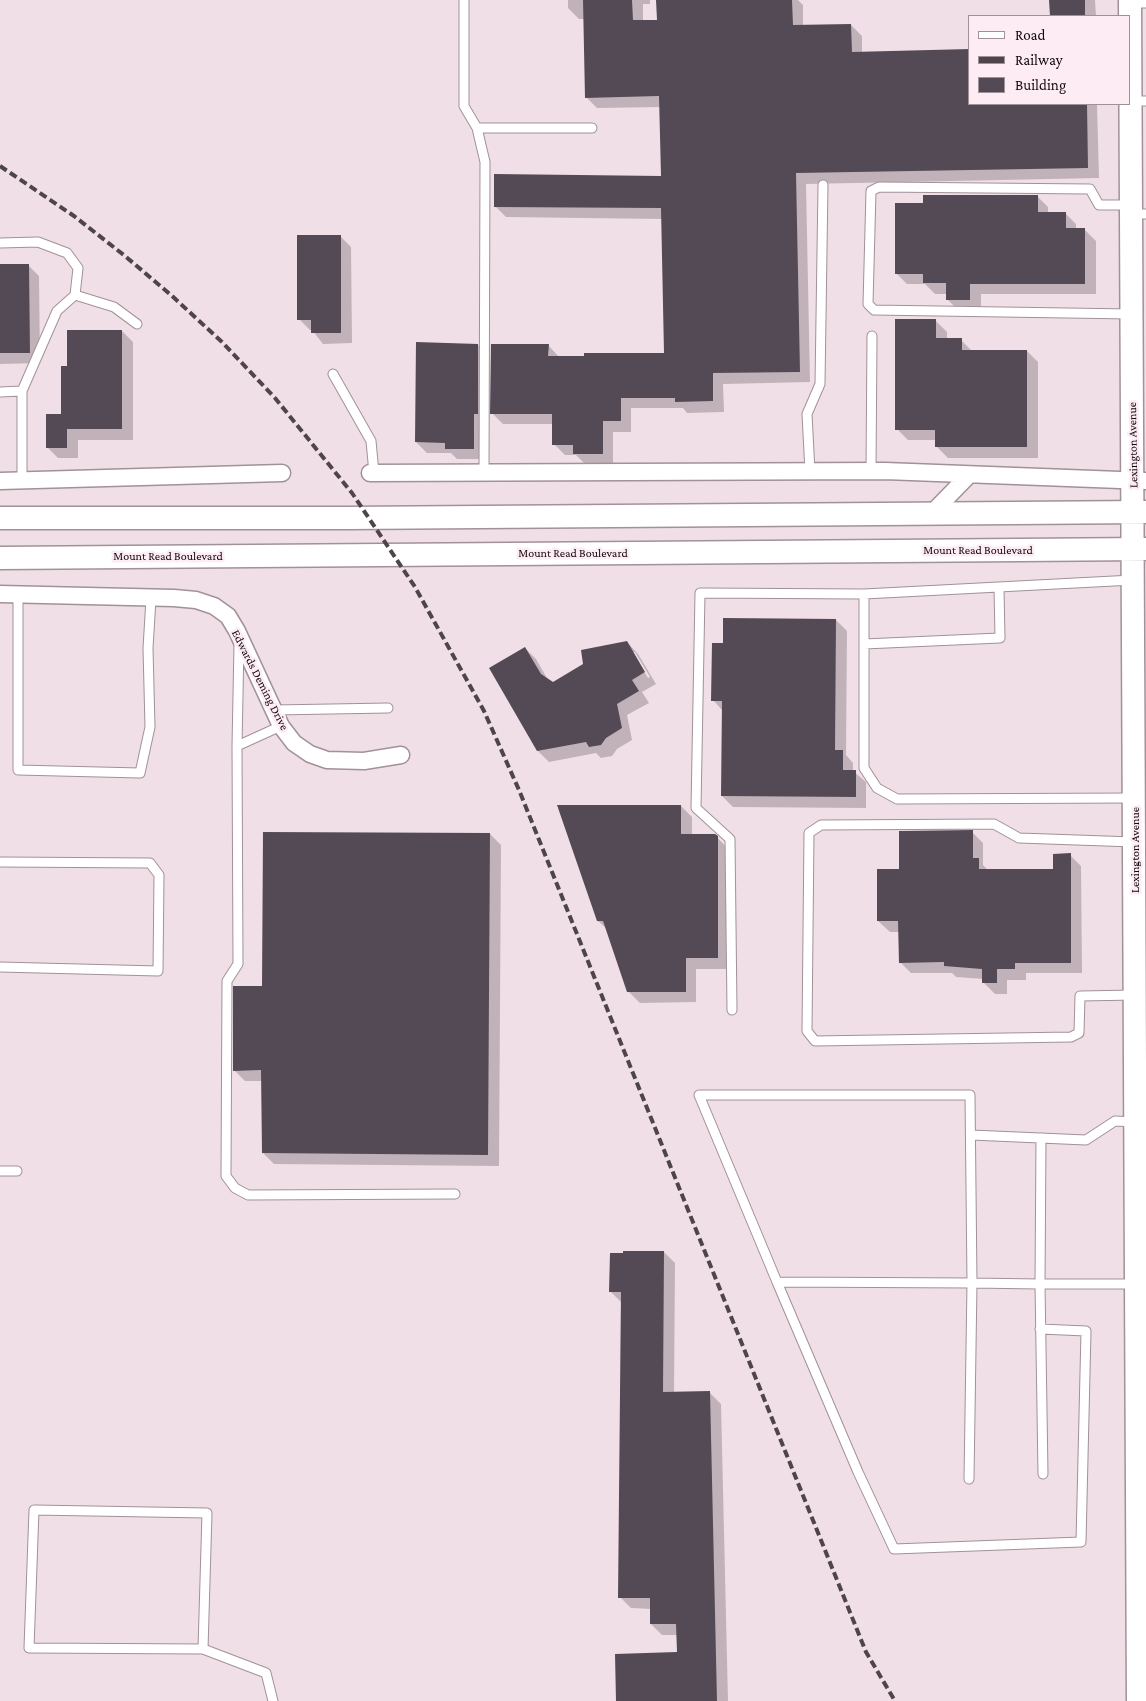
<!DOCTYPE html>
<html>
<head>
<meta charset="utf-8">
<style>
  body { margin:0 }
  #map { position:relative; width:1146px; height:1701px; overflow:hidden; background:#f1dfe7; font-family:"Crimson Pro",serif }
  canvas { display:block }
  .legend { position:absolute; left:968px; top:15px; width:162px; height:90px; box-sizing:border-box; background:#feecf4; border:1px solid #9e9297; margin:0; padding:6px 9px; list-style:none; font-size:15px; color:#0f0a0c }
  .legend li { display:flex; align-items:center; gap:10px; height:25px }
  .legend b { width:25px; border:1px solid #9e9297 }
</style>
</head>
<body>
<div id="map">
<canvas width="1146" height="1701"></canvas>
<ul class="legend">
<li><b style="height:6px;background:#fff"></b>Road</li>
<li><b style="height:6px;background:#4d4548"></b>Railway</li>
<li><b style="height:14px;background:#534a55"></b>Building</li>
</ul>
</div>
<script>
const ctx = document.querySelector('canvas').getContext('2d');
ctx.lineJoin = 'round';
function paint(path, color) {
  ctx.fillStyle = color;
  ctx.fill(path, 'evenodd');
}
function poly(rows) {
  const path = new Path2D();
  for (const r of rows) {
    path.moveTo(r[0], r[1]);
    for (let i = 2; i < r.length; i += 2) path.lineTo(r[i], r[i + 1]);
  }
  return path;
}
function stroke(path, color, width, dash) {
  ctx.strokeStyle = color;
  ctx.lineWidth = width;
  ctx.lineCap = dash ? 'butt' : 'round';
  ctx.setLineDash(dash || []);
  ctx.stroke(path);
}
function write(font, color, halo, rows, align = 'center') {
  ctx.font = font + ' "Crimson Pro",serif';
  ctx.lineWidth = 5;
  ctx.setLineDash([]);
  ctx.textBaseline = 'middle';
  ctx.strokeStyle = halo;
  ctx.fillStyle = color;
  for (const [text, x, y, turn = 0] of rows) {
    ctx.save();
    ctx.translate(x, y);
    ctx.rotate((+turn || 0) * Math.PI / 180);
    ctx.textAlign = isNaN(turn) ? turn : align;
    if (halo) ctx.strokeText(text, 0, 0);
    ctx.fillText(text, 0, 0);
    ctx.restore();
  }
}
paint(poly([
  [568,0,650,0,650,4,643,4,643,21,658,21,658,0,798,0,803,5,803,26,851,25,862,36,862,53,970,104,1097,104,1099,178,806,184,810,382,723,384,724,412,687,413,683,408,631,408,631,432,613,432,613,465,586,465,576,455,565,455,554,444,554,424,503,424,492,413,548,345,559,357,665,354,663,219,506,217,495,206,662,177,661,107,597,108,586,97,585,19,579,19,568,8],
  [1050,0,1095,0,1096,16,1051,16],
  [1037,196,1048,207,1048,213,1065,213,1076,224,1076,230,1085,230,1096,241,1096,294,981,294,981,310,958,310,947,299,947,294,935,294,925,284,907,284,896,273,924,205],
  [340,236,351,247,352,343,323,344,312,330,310,330,299,319],
  [0,265,28,265,39,276,40,363,0,364],
  [936,321,947,332,947,340,961,340,972,351,1027,351,1038,362,1038,458,948,458,937,447,937,440,908,440,897,429],
  [122,331,133,342,133,440,78,440,78,458,58,458,47,447,63,415,68,367],
  [478,345,489,356,484,459,457,459,451,453,427,453,416,442],
  [836,620,847,631,846,755,853,763,853,771,866,782,866,808,733,807,722,796,723,711,713,700,725,645],
  [627,642,638,654,656,684,642,692,649,703,627,715,632,740,617,749,612,756,601,758,596,753,549,762,538,751,525,648,536,659,548,680,553,683],
  [632,652,635,652,650,677,648,678],
  [681,806,692,817,692,836,715,835,728,849,729,969,696,969,696,1002,640,1003,628,991,607,929,598,921],
  [972,832,983,843,983,865,989,871,1055,870,1070,855,1081,866,1082,973,1026,973,1026,980,1007,980,1007,994,995,994,984,983,984,979,956,977,952,973,911,973,900,962,900,932,890,932,878,921,900,871],
  [490,834,501,845,499,1166,274,1164,263,1153,262,1081,245,1081,234,1070,263,987],
  [664,1252,675,1263,674,1393,710,1393,721,1404,728,1701,618,1701,678,1654,678,1635,662,1635,651,1624,651,1609,631,1608,620,1597,621,1302,610,1291]
]), '#0003');
paint(poly([
  [583,0,632,0,633,20,657,20,656,0,792,0,793,25,851,24,852,52,970,49,970,104,1087,104,1088,168,796,173,800,372,713,373,713,401,675,402,675,398,621,398,621,421,603,421,603,454,573,454,573,445,552,445,552,414,490,414,491,344,549,344,548,356,584,356,584,353,664,353,661,208,494,207,494,174,661,176,659,96,585,98],
  [1049,0,1085,0,1085,16,1050,16],
  [923,195,1038,195,1038,212,1066,212,1066,228,1085,228,1085,284,970,284,970,300,946,300,946,283,923,283,923,274,895,274,895,203,923,203],
  [297,235,341,235,341,333,311,333,311,320,297,320],
  [0,264,29,264,30,353,0,353],
  [895,319,936,319,936,338,962,338,962,350,1027,350,1027,447,935,447,935,430,895,430],
  [67,330,122,330,122,429,67,429,67,448,46,448,46,414,61,414,61,366,67,366],
  [416,342,478,344,478,414,474,414,474,449,445,449,445,443,415,442],
  [723,618,836,619,835,750,843,750,843,770,856,770,856,797,721,796,722,701,711,701,712,643,723,643],
  [627,641,645,672,632,680,639,691,617,704,622,728,606,738,601,745,589,747,586,742,537,751,489,668,525,647,541,674,553,682,583,664,581,650],
  [557,805,681,805,681,834,715,834,718,836,718,958,686,958,686,992,627,992,603,921,597,921],
  [973,830,973,858,979,858,979,869,1053,869,1053,854,1071,853,1071,963,1015,963,1015,969,997,969,997,983,982,983,982,969,944,966,944,962,899,963,898,921,877,921,877,869,899,869,899,831],
  [263,832,490,833,488,1155,262,1153,261,1070,233,1071,233,986,262,986],
  [623,1251,664,1251,663,1392,710,1391,717,1701,616,1701,615,1654,677,1652,676,1624,650,1624,650,1598,618,1598,621,1292,609,1292,610,1253,623,1253]
]), '#534a55');
const service = poly([
  [464,0,464,106,477,128,592,128],
  [1130,3,1146,3],
  [1130,101,1146,101],
  [477,128,485,162,484,473],
  [1130,205,1099,205,1090,189,879,187,871,191,868,304,874,310,1131,314],
  [1131,214,1146,214],
  [0,243,38,242,67,253,78,268,75,295,57,311,22,391],
  [75,295,114,307,137,324],
  [333,374,371,441,374,473],
  [0,392,22,391,22,480],
  [810,472,807,414,820,384,823,185],
  [871,472,872,336],
  [1133,580,864,594,864,768,877,788,897,799,1134,798],
  [18,594,18,770,140,773,150,727,148,648,151,599],
  [239,644,237,746,238,964,227,981,226,1176,235,1188,248,1195,455,1194],
  [864,644,1000,638,999,588],
  [274,710,388,708],
  [237,746,281,726],
  [1134,842,1019,838,994,824,821,825,809,833,807,1031,815,1041,1071,1037,1079,1033,1080,996,1135,995],
  [0,862,150,863,159,875,158,971,0,967],
  [732,1010,730,839,696,808,700,593,864,594],
  [971,1135,1086,1140,1115,1121,1135,1122],
  [1041,1138,1040,1284,1043,1474],
  [0,1171,17,1171],
  [777,1282,858,1472,894,1549,1081,1542,1086,1331,1040,1329],
  [969,1479,972,1283,970,1095,699,1095,777,1282,972,1283,1040,1284,1136,1284],
  [203,1649,207,1513,34,1510,29,1648,203,1649,266,1673,273,1701]
]);
const minor = poly([
  [370,473,885,471,1146,481],
  [0,481,282,473],
  [933,512,969,475],
  [0,594,174,598,196,600,214,606,228,616,237,631,281,726,294,743,310,754,327,760,364,761,401,755]
]);
const secondary = poly([
  [1130,0,1138,1701],
  [0,518,348,518,1146,512],
  [0,558,1146,549]
]);
stroke(service, '#a19198', 11);
stroke(minor, '#a19198', 19);
stroke(secondary, '#a19198', 25);
stroke(service, '#fff', 9);
stroke(minor, '#fff', 16);
stroke(secondary, '#fff', 22);
stroke(poly([
  [0,166,74,216,125,256,171,295,222,342,275,398,352,493,415,587,484,711,519,790,866,1652,895,1701]
]), '#4d4548', 4, [8, 4]);
write('12px', '#0f0a0c', '#feecf4', [
  ["Lexington Avenue",1133,445,-91],
  ["Mount Read Boulevard",978,550],
  ["Mount Read Boulevard",573,553],
  ["Mount Read Boulevard",168,556],
  ["Edwards Deming Drive",260,680,63],
  ["Lexington Avenue",1135,850,-90]
]);
</script>
</body>
</html>
